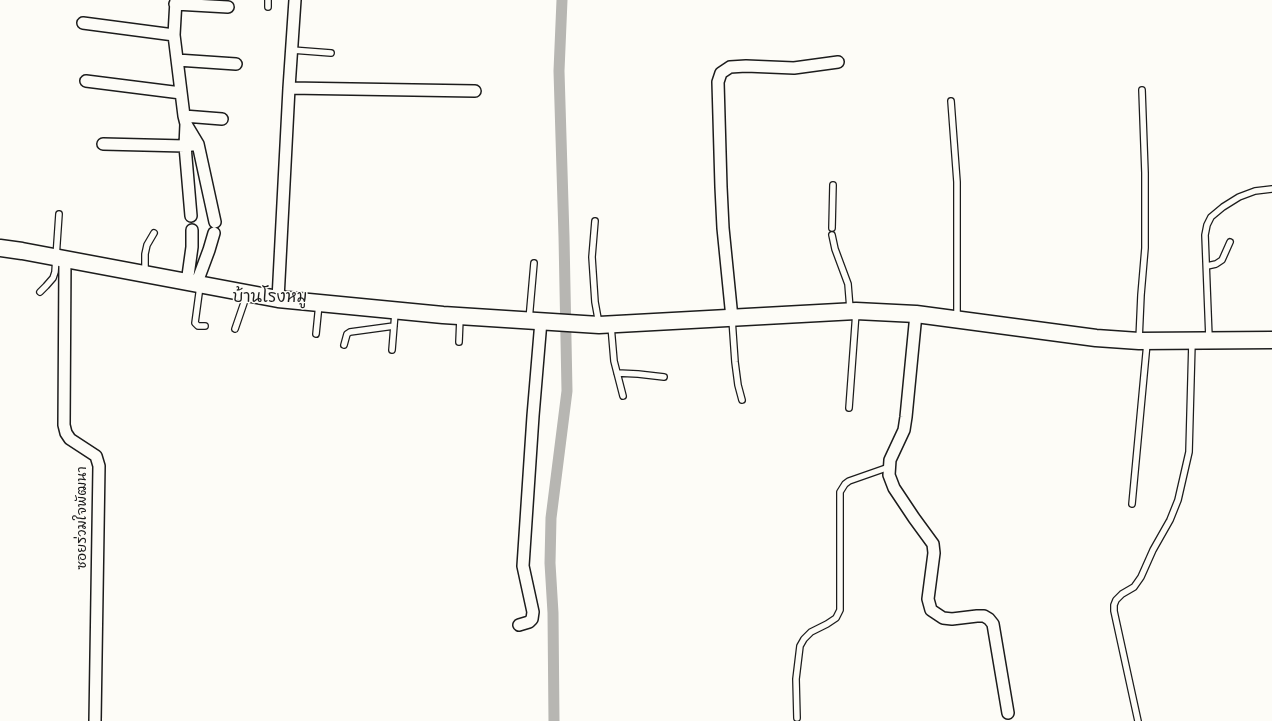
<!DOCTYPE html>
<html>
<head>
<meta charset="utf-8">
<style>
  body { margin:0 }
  canvas { display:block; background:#fdfcf7 }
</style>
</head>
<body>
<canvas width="1272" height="721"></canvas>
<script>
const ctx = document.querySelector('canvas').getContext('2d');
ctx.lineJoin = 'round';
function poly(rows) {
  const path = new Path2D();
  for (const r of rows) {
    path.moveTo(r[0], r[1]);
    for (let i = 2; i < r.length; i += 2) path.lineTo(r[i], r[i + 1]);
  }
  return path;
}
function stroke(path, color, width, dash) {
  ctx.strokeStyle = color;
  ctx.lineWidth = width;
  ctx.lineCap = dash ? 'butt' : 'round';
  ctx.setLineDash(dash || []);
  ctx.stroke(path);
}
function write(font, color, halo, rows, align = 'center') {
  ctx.font = font + ' Pangolin,"Playpen Sans Thai",sans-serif';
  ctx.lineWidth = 3;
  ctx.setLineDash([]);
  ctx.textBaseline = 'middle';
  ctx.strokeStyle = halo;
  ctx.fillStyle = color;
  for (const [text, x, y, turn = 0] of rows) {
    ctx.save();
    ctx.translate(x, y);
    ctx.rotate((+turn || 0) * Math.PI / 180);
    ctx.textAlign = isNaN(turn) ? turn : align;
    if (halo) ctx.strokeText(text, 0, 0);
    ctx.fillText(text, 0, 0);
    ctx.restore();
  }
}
stroke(poly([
  [554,721,553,613,550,563,551,518,567,391,564,237,559,71,562,0]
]), '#b7b6b2', 11);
const lane = poly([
  [268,7,268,0],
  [292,50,331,53],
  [951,101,957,182,957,317],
  [595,221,592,257,595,302,599,324],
  [832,228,833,185],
  [832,235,835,249,848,284,850,309],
  [1207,266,1216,264,1222,260,1230,242],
  [145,272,145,254,147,245,154,233],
  [200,286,195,323,198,326,205,326],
  [40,292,46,286,53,278,55,272,59,214],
  [732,319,735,362,738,385,742,400],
  [529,320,534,263],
  [611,326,614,361,623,396],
  [235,329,247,294],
  [316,334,319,304],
  [1209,338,1205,235,1207,225,1211,217,1223,207,1239,197,1255,191,1272,189],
  [1139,340,1141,295,1145,248,1145,173,1142,90],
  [459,342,460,318],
  [344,345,347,334,350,332,394,326],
  [392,350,395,313],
  [617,373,638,374,664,377],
  [849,408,856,312],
  [1132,504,1147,343],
  [797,718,796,679,800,646,804,639,811,632,827,624,836,618,840,610,840,492,845,484,849,481,889,467],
  [1138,721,1114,611,1114,605,1116,600,1122,594,1134,587,1141,577,1153,550,1170,520,1178,500,1189,452,1192,342]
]);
const street = poly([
  [176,0,174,35,184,116,186,124,198,144,215,222],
  [175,4,228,7],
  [83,23,174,35],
  [177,60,236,64],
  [86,81,181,93],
  [289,88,475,91],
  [184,116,222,119],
  [186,124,185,146,191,216],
  [103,144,185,146,198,144],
  [65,259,64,425,66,433,70,439,96,456,99,466,95,721],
  [187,283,192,247,192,230],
  [196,285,209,250,214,233],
  [278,299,289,88,295,0],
  [916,314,906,417,904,430,890,460,889,475,894,488,914,518,933,544,934,553,928,599,931,610,943,618,952,619,977,616,984,616,989,619,993,624,1008,713],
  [732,318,723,228,721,187,718,82,721,73,730,67,746,66,794,68,838,62],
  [519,625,529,622,532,619,533,612,523,566,533,416,541,321]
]);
const secondary = poly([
  [0,248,22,251,278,299,443,315,599,325,856,311,916,314,1096,338,1139,341,1272,340]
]);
stroke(lane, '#1c1c1c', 8);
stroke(street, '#1c1c1c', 14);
stroke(secondary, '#1c1c1c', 19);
stroke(lane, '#fdfcf7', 5.5);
stroke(street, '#fdfcf7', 11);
stroke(secondary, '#fdfcf7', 16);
write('14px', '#1c1c1c', '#fdfcf7', [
  ["ซอยร่วมใจพัฒนา",82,518,-90]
]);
write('16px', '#1c1c1c', '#fdfcf7', [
  ["บ้านโรงหมู",270,298]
]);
</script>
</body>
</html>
